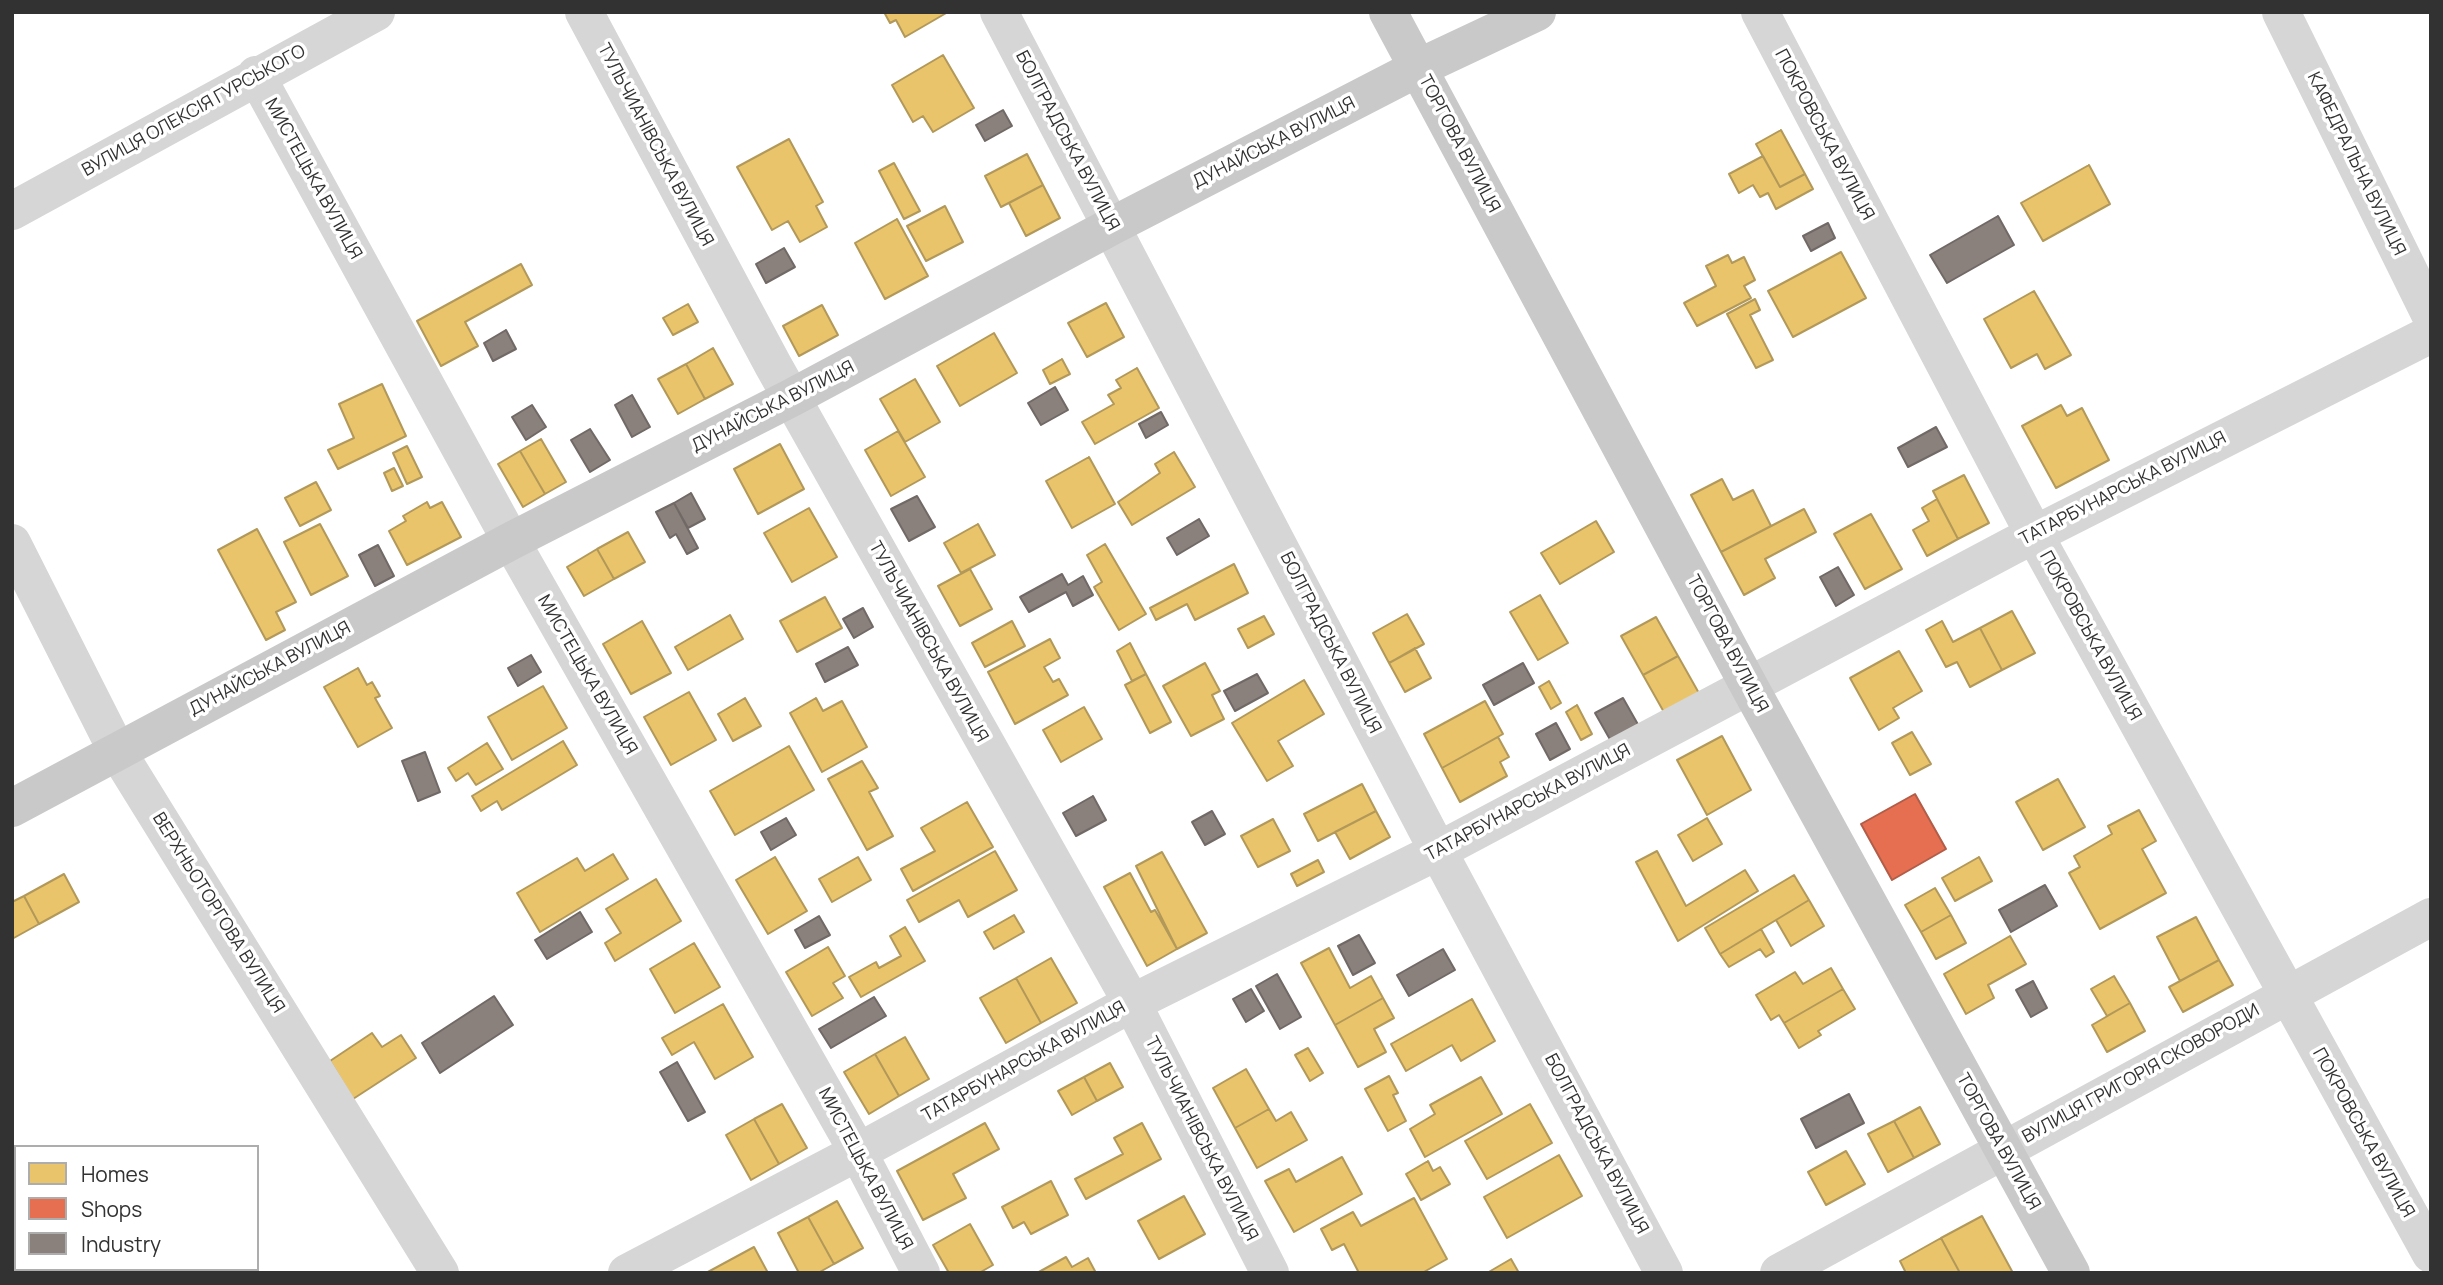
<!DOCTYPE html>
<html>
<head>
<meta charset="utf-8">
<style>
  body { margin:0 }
  #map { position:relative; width:2443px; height:1285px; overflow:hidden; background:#fff; font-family:Manrope,sans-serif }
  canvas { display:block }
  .frame { position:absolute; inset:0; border:14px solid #323232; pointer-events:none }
  .legend { position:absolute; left:14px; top:1145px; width:245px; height:126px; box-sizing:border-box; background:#fff; border:2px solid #adadad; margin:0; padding:9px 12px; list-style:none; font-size:21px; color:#323232 }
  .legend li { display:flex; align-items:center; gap:14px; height:35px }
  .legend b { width:35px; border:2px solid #adadad }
</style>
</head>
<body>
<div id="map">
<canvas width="2443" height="1285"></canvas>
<div class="frame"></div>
<ul class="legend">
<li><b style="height:19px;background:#e9c46a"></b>Homes</li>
<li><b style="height:19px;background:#e76f51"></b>Shops</li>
<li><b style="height:19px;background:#8a817c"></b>Industry</li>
</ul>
</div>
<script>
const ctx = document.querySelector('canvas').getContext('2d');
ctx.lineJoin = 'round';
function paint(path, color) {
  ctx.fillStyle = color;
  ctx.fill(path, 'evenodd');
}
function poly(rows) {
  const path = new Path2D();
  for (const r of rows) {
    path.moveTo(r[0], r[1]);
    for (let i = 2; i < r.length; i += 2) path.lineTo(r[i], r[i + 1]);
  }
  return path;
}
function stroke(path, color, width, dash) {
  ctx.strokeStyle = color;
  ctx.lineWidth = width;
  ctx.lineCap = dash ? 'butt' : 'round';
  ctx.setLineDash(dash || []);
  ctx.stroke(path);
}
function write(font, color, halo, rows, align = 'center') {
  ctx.font = font + ' Manrope,sans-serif';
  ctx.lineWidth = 7;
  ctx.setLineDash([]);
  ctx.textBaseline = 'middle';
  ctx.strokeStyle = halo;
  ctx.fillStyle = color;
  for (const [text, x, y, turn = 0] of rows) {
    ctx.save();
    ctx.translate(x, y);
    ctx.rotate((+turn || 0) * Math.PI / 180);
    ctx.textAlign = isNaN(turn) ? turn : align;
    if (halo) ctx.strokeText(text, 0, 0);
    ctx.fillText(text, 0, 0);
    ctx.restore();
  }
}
const homes = poly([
  [884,12,948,12,905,37,896,20,890,23,884,12],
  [943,55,974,108,933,132,923,116,913,122,892,85,943,55],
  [1781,130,1805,174,1780,187,1756,144,1781,130],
  [789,139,823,202,816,206,827,227,800,242,788,221,772,230,737,167,789,139],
  [1027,154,1043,185,1001,207,985,176,1027,154],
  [1763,156,1780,187,1805,174,1813,189,1776,209,1768,193,1760,197,1753,185,1739,193,1729,174,1763,156],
  [894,163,920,211,904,219,879,171,894,163],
  [2089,165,2110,204,2043,241,2021,203,2089,165],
  [1043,185,1060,218,1026,236,1009,203,1043,185],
  [945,206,963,242,926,261,907,226,945,206],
  [897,219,928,276,885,299,855,243,897,219],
  [1841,252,1866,298,1793,337,1768,291,1841,252],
  [1728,255,1732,263,1744,257,1755,280,1744,286,1751,298,1697,326,1684,303,1716,286,1706,266,1728,255],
  [521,264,532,285,465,322,478,346,441,366,417,321,521,264],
  [2034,291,2071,355,2045,369,2037,354,2011,368,1984,319,2034,291],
  [1755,299,1760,310,1750,315,1773,360,1756,368,1727,314,1755,299],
  [1106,303,1124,337,1087,357,1068,323,1106,303],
  [688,304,698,322,673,335,663,318,688,304],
  [822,305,838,335,799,356,783,326,822,305],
  [994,333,1017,373,960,406,937,366,994,333],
  [713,348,733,384,705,399,686,364,713,348],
  [1062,359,1070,374,1050,384,1043,370,1062,359],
  [686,364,705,399,678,414,658,379,686,364],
  [1137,368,1159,408,1095,444,1082,422,1114,404,1108,395,1121,388,1116,380,1137,368],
  [915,379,940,422,905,442,880,399,915,379],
  [382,384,406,436,338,469,328,450,354,438,339,404,382,384],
  [2061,405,2067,416,2082,408,2109,460,2056,488,2022,426,2061,405],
  [898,431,925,477,891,496,865,450,898,431],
  [541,439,566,482,545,494,520,451,541,439],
  [780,444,804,489,758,514,734,469,780,444],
  [407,446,422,477,407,484,393,453,407,446],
  [520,451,545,494,523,507,498,464,520,451],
  [1174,452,1195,487,1132,525,1118,502,1160,473,1155,464,1174,452],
  [1089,457,1115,504,1072,528,1046,481,1089,457],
  [394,468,403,486,392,491,384,473,394,468],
  [1964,475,1989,523,1958,539,1933,491,1964,475],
  [1722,479,1733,500,1753,490,1771,526,1721,552,1691,495,1722,479],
  [316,482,331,510,300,526,285,498,316,482],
  [1937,499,1958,539,1927,556,1913,530,1929,521,1922,508,1937,499],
  [427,502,430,508,442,502,461,537,407,565,389,531,406,521,403,516,427,502],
  [809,508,837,557,792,582,764,533,809,508],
  [1804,509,1816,532,1765,559,1775,578,1744,595,1721,552,1804,509],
  [1871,514,1902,569,1865,589,1834,534,1871,514],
  [1596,521,1614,552,1560,584,1541,553,1596,521],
  [320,524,348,576,311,595,284,542,320,524],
  [978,524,995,555,961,573,944,543,978,524],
  [257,529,296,602,276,612,285,630,266,640,218,550,257,529],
  [628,532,645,562,614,579,597,549,628,532],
  [1105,544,1146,614,1119,630,1094,587,1102,582,1087,555,1105,544],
  [597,549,614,579,584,596,567,567,597,549],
  [1234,564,1248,593,1195,620,1187,604,1156,620,1150,608,1234,564],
  [970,569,992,609,960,626,938,586,970,569],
  [1540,595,1568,643,1538,660,1510,612,1540,595],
  [825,597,842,628,797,652,780,621,825,597],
  [2012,611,2035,653,2002,670,1980,628,2012,611],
  [1407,614,1424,644,1389,663,1373,633,1407,614],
  [730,615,743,639,688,670,675,647,730,615],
  [1264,616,1274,634,1248,648,1238,629,1264,616],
  [1656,617,1678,656,1643,675,1621,636,1656,617],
  [642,621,671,673,631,694,603,644,642,621],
  [1012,621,1025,646,985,667,972,643,1012,621],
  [1942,621,1953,642,1980,628,2002,670,1970,687,1957,662,1946,667,1926,630,1942,621],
  [1050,639,1060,658,1044,667,1053,682,1059,679,1068,695,1015,724,988,672,1050,639],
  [1130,643,1146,674,1132,681,1117,651,1130,643],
  [1415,648,1431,678,1405,692,1389,663,1415,648],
  [1899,651,1922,691,1893,708,1899,718,1879,730,1850,678,1899,651],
  [1678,656,1700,695,1665,714,1643,675,1678,656],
  [1205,663,1220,691,1212,695,1224,719,1191,736,1163,686,1205,663],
  [358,668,367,685,372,682,380,696,375,698,392,728,358,747,324,687,358,668],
  [1146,674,1171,722,1150,733,1125,685,1146,674],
  [1304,680,1324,714,1278,741,1293,766,1267,781,1232,723,1304,680],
  [1549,681,1561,703,1551,709,1539,687,1549,681],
  [543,686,567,728,512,760,488,717,543,686],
  [689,692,716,740,671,765,644,717,689,692],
  [745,698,761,726,733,741,718,714,745,698],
  [816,698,823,711,842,701,867,747,822,772,790,713,816,698],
  [1485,701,1503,734,1442,768,1424,734,1485,701],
  [1577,705,1592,734,1581,740,1566,712,1577,705],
  [1084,707,1102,739,1061,762,1043,730,1084,707],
  [1912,732,1931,764,1910,775,1892,743,1912,732],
  [1722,736,1751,790,1707,815,1677,760,1722,736],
  [1498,737,1509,757,1500,762,1507,776,1460,802,1442,768,1498,737],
  [563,741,577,765,502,810,497,801,481,811,472,796,563,741],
  [487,743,503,769,476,785,468,773,456,781,448,768,487,743],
  [789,746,814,790,735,835,710,791,789,746],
  [862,761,878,788,869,792,893,836,867,850,828,779,862,761],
  [2058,779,2085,827,2043,850,2016,802,2058,779],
  [1362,784,1376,811,1318,841,1304,814,1362,784],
  [967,802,993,847,913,891,901,869,935,851,921,828,967,802],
  [2139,810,2156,841,2142,849,2166,893,2100,929,2069,873,2080,867,2074,856,2112,834,2108,826,2139,810],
  [1376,811,1390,837,1350,859,1335,832,1376,811],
  [1707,818,1722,844,1693,861,1678,835,1707,818],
  [1273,819,1290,851,1258,867,1241,836,1273,819],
  [995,851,1017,890,968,917,959,900,919,922,907,900,995,851],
  [1657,851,1686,906,1745,870,1758,891,1678,941,1636,862,1657,851],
  [1162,852,1207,933,1177,949,1136,866,1162,852],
  [613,854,628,879,540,932,517,893,577,858,585,871,613,854],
  [775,857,807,911,768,934,736,880,775,857],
  [858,857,871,880,832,902,819,879,858,857],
  [1979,857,1992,881,1955,901,1942,878,1979,857],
  [1318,860,1324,872,1297,886,1291,874,1318,860],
  [1130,873,1151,912,1155,910,1177,949,1147,966,1104,887,1130,873],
  [64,874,79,902,39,924,24,896,64,874],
  [1794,875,1809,900,1720,954,1705,928,1794,875],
  [656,879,681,921,615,961,605,943,621,933,606,909,656,879],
  [1935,888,1951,915,1921,932,1905,905,1935,888],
  [24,896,39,924,12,939,12,902,24,896],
  [1809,900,1824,926,1791,946,1776,920,1809,900],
  [1014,915,1024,932,994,949,984,932,1014,915],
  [1951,915,1966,943,1936,959,1921,932,1951,915],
  [2196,917,2219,960,2180,981,2157,937,2196,917],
  [905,927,925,961,861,997,849,977,876,962,879,968,901,956,890,936,905,927],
  [1761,929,1774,952,1766,957,1760,949,1729,967,1720,954,1761,929],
  [2010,936,2026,964,1988,985,1994,998,1966,1014,1944,974,2010,936],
  [694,943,720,987,675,1013,650,969,694,943],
  [828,947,845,976,833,983,843,998,812,1016,786,972,828,947],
  [1329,948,1350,988,1371,976,1383,998,1335,1025,1301,963,1329,948],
  [1051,958,1077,1003,1041,1023,1016,978,1051,958],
  [2219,960,2233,985,2183,1012,2169,987,2219,960],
  [1831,968,1843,989,1784,1023,1779,1015,1771,1020,1756,995,1795,972,1803,984,1831,968],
  [2114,976,2130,1003,2107,1016,2091,989,2114,976],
  [1016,978,1041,1023,1006,1043,980,998,1016,978],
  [1843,989,1855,1009,1818,1031,1821,1035,1799,1048,1784,1023,1843,989],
  [1383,998,1394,1018,1374,1029,1386,1052,1358,1067,1335,1025,1383,998],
  [1472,999,1495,1041,1461,1061,1452,1045,1406,1071,1391,1044,1472,999],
  [2130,1003,2145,1031,2107,1052,2092,1025,2130,1003],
  [723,1004,753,1057,715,1079,694,1042,672,1055,662,1038,723,1004],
  [372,1033,382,1047,401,1035,416,1058,353,1099,330,1061,372,1033],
  [905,1037,929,1079,899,1096,875,1054,905,1037],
  [1308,1048,1323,1073,1310,1081,1295,1055,1308,1048],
  [875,1054,899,1096,869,1114,844,1072,875,1054],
  [1110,1063,1123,1087,1097,1101,1084,1077,1110,1063],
  [1246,1069,1269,1109,1235,1128,1213,1088,1246,1069],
  [1389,1076,1398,1093,1393,1095,1406,1121,1388,1131,1365,1089,1389,1076],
  [1084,1077,1097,1101,1072,1115,1058,1091,1084,1077],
  [1481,1077,1502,1114,1425,1157,1410,1129,1435,1114,1430,1105,1481,1077],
  [782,1104,807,1148,779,1164,754,1119,782,1104],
  [1530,1104,1552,1143,1487,1179,1465,1141,1530,1104],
  [1920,1107,1940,1144,1914,1158,1894,1121,1920,1107],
  [1269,1109,1276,1121,1291,1112,1307,1140,1257,1168,1235,1128,1269,1109],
  [754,1119,779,1164,751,1180,726,1135,754,1119],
  [1894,1121,1914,1158,1888,1172,1868,1134,1894,1121],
  [985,1123,999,1149,953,1174,966,1198,923,1220,897,1171,985,1123],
  [1142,1123,1161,1159,1086,1199,1075,1179,1123,1154,1114,1138,1142,1123],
  [1846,1151,1865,1184,1826,1205,1808,1172,1846,1151],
  [1559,1155,1582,1196,1507,1238,1484,1197,1559,1155],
  [1342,1157,1362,1194,1294,1232,1265,1181,1289,1169,1296,1182,1342,1157],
  [1428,1161,1433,1171,1440,1167,1450,1184,1421,1200,1406,1174,1428,1161],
  [1051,1181,1068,1215,1031,1234,1024,1222,1013,1228,1002,1207,1051,1181],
  [1184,1196,1205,1234,1159,1259,1138,1221,1184,1196],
  [1414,1198,1447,1259,1422,1273,1359,1273,1344,1244,1332,1250,1321,1229,1353,1212,1361,1226,1414,1198],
  [837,1201,863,1248,834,1264,808,1217,837,1201],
  [1982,1216,2013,1273,1960,1273,1941,1238,1982,1216],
  [808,1217,834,1264,818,1273,799,1273,778,1233,808,1217],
  [970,1224,993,1265,979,1273,949,1273,933,1245,970,1224],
  [1941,1238,1960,1273,1906,1273,1900,1261,1941,1238],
  [754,1247,768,1273,706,1273,754,1247],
  [1066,1257,1072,1267,1088,1258,1096,1273,1037,1273,1066,1257],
  [1511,1259,1519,1273,1487,1273,1511,1259]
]);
paint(homes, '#e9c46a');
stroke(homes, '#b29859', 2);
const shops = poly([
  [1915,794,1946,849,1892,880,1861,824,1915,794]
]);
paint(shops, '#e76f51');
stroke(shops, '#b15d48', 2);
const industry = poly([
  [1003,110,1012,126,985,141,976,125,1003,110],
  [1998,216,2014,245,1947,283,1930,255,1998,216],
  [1828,223,1835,238,1811,251,1803,236,1828,223],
  [784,248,795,267,766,283,756,264,784,248],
  [506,330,516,349,493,361,484,343,506,330],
  [1055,387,1068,410,1041,425,1028,403,1055,387],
  [632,395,650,427,632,437,615,405,632,395],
  [532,405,546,427,526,440,512,417,532,405],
  [1161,412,1168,425,1146,438,1139,424,1161,412],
  [1936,427,1947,447,1908,467,1898,448,1936,427],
  [590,429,610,460,590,472,571,440,590,429],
  [691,493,705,519,688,528,674,503,691,493],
  [917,496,935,527,909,541,891,509,917,496],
  [674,503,698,548,687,554,676,534,670,538,656,512,674,503],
  [1199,519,1209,536,1177,555,1167,538,1199,519],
  [378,545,394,576,375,586,359,555,378,545],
  [1838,567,1854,595,1836,606,1820,577,1838,567],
  [1062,574,1068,585,1083,576,1093,595,1073,606,1066,592,1029,612,1020,597,1062,574],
  [863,608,873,627,854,638,843,619,863,608],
  [848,647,858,665,825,682,816,664,848,647],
  [531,655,541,672,518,686,508,668,531,655],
  [1523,663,1534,683,1494,705,1483,685,1523,663],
  [1257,674,1268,693,1235,711,1224,691,1257,674],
  [1623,698,1640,728,1612,743,1595,713,1623,698],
  [1556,723,1570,749,1550,760,1536,734,1556,723],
  [425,752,440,792,418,801,402,761,425,752],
  [1093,796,1106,820,1076,836,1063,813,1093,796],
  [1212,811,1225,834,1205,845,1192,822,1212,811],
  [786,818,796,835,771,850,761,832,786,818],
  [2045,885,2057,906,2011,932,1999,910,2045,885],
  [580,912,592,932,547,959,535,940,580,912],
  [819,916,830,935,805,948,795,930,819,916],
  [1359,935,1375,963,1353,975,1338,946,1359,935],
  [1443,949,1455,970,1409,996,1397,975,1443,949],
  [1277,974,1301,1017,1280,1029,1256,986,1277,974],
  [2033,981,2047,1008,2031,1017,2016,990,2033,981],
  [1251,989,1264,1011,1246,1022,1233,999,1251,989],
  [494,996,513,1025,440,1073,422,1043,494,996],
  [874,997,886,1016,831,1048,819,1029,874,997],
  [677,1062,705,1112,688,1121,660,1072,677,1062],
  [1849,1094,1864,1123,1816,1148,1801,1119,1849,1094]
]);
paint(industry, '#8a817c');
stroke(industry, '#706966', 2);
stroke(poly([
  [584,12,773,365,1132,1003,1270,1273],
  [999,12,1438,851,1664,1273],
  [1760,12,2034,534,2431,1254],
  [2281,12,2431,316],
  [256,75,511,541,858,1152,921,1273],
  [12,211,376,12],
  [12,543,117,751,440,1273],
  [12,1233,16,1239],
  [34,1269,36,1273],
  [627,1273,858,1152,1132,1003,1438,851,2012,546,2431,334],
  [1779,1273,2431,917]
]), '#d6d6d6', 38);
stroke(poly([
  [1388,12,1749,686,2071,1273],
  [12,808,511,541,791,398,1112,226,1418,68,1537,12]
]), '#c9c9c9', 38);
write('18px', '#323232', '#fff', [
  ["ВУЛИЦЯ ОЛЕКСІЯ ГУРСЬКОГО",194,111,-29],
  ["ПОКРОВСЬКА ВУЛИЦЯ",1824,135,62],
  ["БОЛГРАДСЬКА ВУЛИЦЯ",1067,141,62],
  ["ДУНАЙСЬКА ВУЛИЦЯ",1274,143,-27],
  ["ТОРГОВА ВУЛИЦЯ",1459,144,62],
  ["ТУЛЬЧИАНІВСЬКА ВУЛИЦЯ",655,145,62],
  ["КАФЕДРАЛЬНА ВУЛИЦЯ",2356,164,64],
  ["МИСТЕЦЬКА ВУЛИЦЯ",313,179,61],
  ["ДУНАЙСЬКА ВУЛИЦЯ",773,407,-27],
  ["ТАТАРБУНАРСЬКА ВУЛИЦЯ",2123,489,-27],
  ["ПОКРОВСЬКА ВУЛИЦЯ",2090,636,61],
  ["ТУЛЬЧИАНІВСЬКА ВУЛИЦЯ",928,642,61],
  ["БОЛГРАДСЬКА ВУЛИЦЯ",1330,643,63],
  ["ТОРГОВА ВУЛИЦЯ",1727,644,62],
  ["ДУНАЙСЬКА ВУЛИЦЯ",270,669,-28],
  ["МИСТЕЦЬКА ВУЛИЦЯ",587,675,60],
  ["ТАТАРБУНАРСЬКА ВУЛИЦЯ",1528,803,-28],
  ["ВЕРХНЬОТОРГОВА ВУЛИЦЯ",218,913,58],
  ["ТАТАРБУНАРСЬКА ВУЛИЦЯ",1024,1062,-29],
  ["ВУЛИЦЯ ГРИГОРІЯ СКОВОРОДИ",2141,1074,-29],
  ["ПОКРОВСЬКА ВУЛИЦЯ",2363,1133,61],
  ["ТУЛЬЧИАНІВСЬКА ВУЛИЦЯ",1201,1139,63],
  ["ТОРГОВА ВУЛИЦЯ",1998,1142,61],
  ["БОЛГРАДСЬКА ВУЛИЦЯ",1596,1144,62],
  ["МИСТЕЦЬКА ВУЛИЦЯ",865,1169,62]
]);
</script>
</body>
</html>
